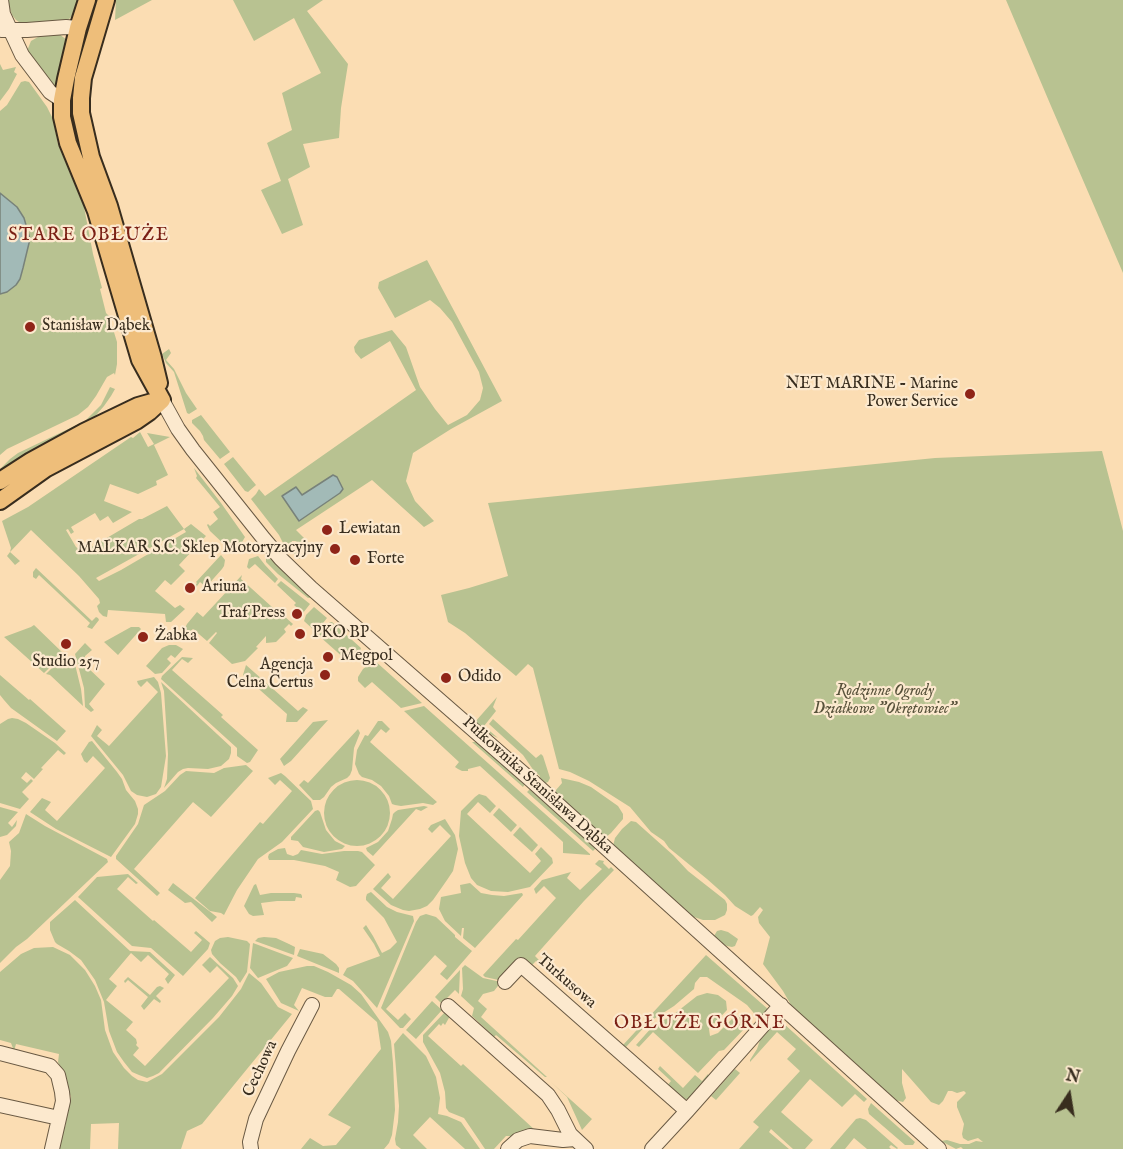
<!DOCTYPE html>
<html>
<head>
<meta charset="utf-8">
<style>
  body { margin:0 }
  #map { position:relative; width:1123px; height:1149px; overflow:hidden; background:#fbddb3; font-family:"IM FELL English",serif }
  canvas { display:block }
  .north { position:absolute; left:1039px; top:1065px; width:60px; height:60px; -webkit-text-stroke:4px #fce9ce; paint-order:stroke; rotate:12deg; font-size:16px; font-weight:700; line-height:24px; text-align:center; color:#382d1e }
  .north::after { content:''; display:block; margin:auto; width:21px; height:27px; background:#382d1e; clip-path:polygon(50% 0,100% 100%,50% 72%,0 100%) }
</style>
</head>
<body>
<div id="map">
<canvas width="1123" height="1149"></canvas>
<div class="north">N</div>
</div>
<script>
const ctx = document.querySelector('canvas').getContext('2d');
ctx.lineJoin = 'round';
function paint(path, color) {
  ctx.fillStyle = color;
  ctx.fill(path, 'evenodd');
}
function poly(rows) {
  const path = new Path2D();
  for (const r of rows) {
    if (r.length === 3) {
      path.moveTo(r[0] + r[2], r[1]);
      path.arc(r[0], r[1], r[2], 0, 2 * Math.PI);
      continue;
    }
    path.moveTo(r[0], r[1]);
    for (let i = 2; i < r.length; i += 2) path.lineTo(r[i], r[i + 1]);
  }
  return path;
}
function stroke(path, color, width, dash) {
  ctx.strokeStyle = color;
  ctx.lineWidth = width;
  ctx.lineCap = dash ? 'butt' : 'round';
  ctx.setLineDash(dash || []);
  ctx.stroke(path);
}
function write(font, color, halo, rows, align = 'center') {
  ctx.font = font + ' "IM FELL English",serif';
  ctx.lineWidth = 4.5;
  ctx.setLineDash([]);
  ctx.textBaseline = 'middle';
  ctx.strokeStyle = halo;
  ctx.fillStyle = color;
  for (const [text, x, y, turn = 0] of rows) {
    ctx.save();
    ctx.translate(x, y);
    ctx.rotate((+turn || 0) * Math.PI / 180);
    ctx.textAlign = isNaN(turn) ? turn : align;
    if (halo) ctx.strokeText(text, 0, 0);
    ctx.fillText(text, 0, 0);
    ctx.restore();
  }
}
paint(poly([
  [7,0,81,0,75,13,68,20,22,24,16,20,12,15],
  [116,0,152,0,115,20],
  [233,0,323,0,307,11,348,64,341,108,339,138,303,144,310,167,288,179,303,225,282,234,261,190,281,181,267,143,292,130,282,93,321,73,294,18,254,41],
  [1006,0,1123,0,1123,273,1051,106],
  [59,34,67,40,57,89,49,81,32,56,30,57,27,51,31,41,38,37,44,35],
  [0,64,3,70,16,67,14,72,17,74,9,89,0,101],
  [25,81,29,82,47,107,53,119,58,144,84,207,93,254,102,288,100,289,106,313,109,316,117,342,117,364,115,375,114,373,107,377,96,396,88,407,78,415,7,449,0,455,0,111,7,105,21,82],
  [427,260,502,401,451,429,413,453,406,481,415,501,434,521,424,527,372,480,296,530,312,546,307,547,295,541,292,541,292,546,300,555,301,558,299,559,283,543,279,535,251,499,256,494,259,489,265,496,416,390,390,341,361,359,355,352,354,347,359,340,392,330,406,347,420,387,435,409,448,425,467,415,480,400,483,388,479,372,452,322,440,308,430,300,395,318,378,288,379,282],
  [169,349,171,353,166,360,174,369,186,393,197,409,189,414,187,413,174,372,166,363,162,354],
  [110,387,115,389,111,396,104,406,91,421,0,474,0,469,10,459,18,453,85,421,101,405],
  [201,415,230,452,220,459,204,440,203,436,200,431,192,423,192,420],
  [140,432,148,447,154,444,147,433,170,437,154,445,168,475,156,481,157,485,138,494,110,484,104,501,132,512,113,523,108,516,100,521,95,513,71,527,74,532,71,534,68,529,66,530,76,547,83,552,139,519,142,519,167,506,184,529,191,524,206,536,179,565,185,571,171,585,165,580,155,591,175,608,180,605,185,609,171,622,166,622,165,614,108,610,107,617,103,616,99,612,97,606,100,603,99,599,79,576,31,530,10,552,20,561,15,565,7,556,10,552,11,548,2,521,28,507,131,437,133,438],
  [184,529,186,532,121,570,99,581,96,578],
  [1102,451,1123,531,1123,1149,963,1149,961,1147,956,1149,941,1141,947,1140,960,1144,969,1144,976,1141,983,1142,978,1138,968,1141,963,1138,962,1134,964,1124,957,1107,957,1102,966,1093,964,1091,957,1093,952,1091,948,1091,943,1101,939,1105,931,1102,902,1069,902,1083,906,1098,903,1102,895,1100,795,1012,783,991,763,964,770,937,759,923,758,917,763,910,760,907,753,915,751,916,735,906,725,895,707,879,669,848,664,841,651,832,630,807,589,781,570,772,559,769,533,668,528,664,516,676,510,671,465,633,448,622,441,595,469,588,508,576,488,503,935,458],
  [233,457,256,485,248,492,245,491,224,464],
  [194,468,221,503,245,537,238,549,234,550,228,548,210,531,207,525,208,524,210,526,218,519,213,512,220,507,196,478,197,476],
  [221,555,225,560,224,566,222,569,206,587,200,582,194,590,193,588,197,583,196,582],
  [258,556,265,565,278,579,275,583,255,564,249,569,247,567,249,559],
  [266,556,271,558,313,597,308,598,278,574,266,562],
  [36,568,92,621,96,617,98,618,99,620,92,629,87,627,90,623,39,575,36,579,33,577,33,572],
  [242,575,241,579,282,616,284,616,293,624,291,626,289,624,284,629,286,632,276,642,266,643,266,636,256,647,258,648,245,661,232,664,209,643,217,633,216,632,207,641,193,629,187,634,185,628,187,624,197,612,203,617],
  [281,581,310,604,303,613,294,605,296,603,277,585],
  [314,607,327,618,316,632,304,621,306,615],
  [330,622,332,622,361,648,360,651,353,659,345,659,318,635],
  [34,625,64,654,44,673,4,637,31,627],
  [131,627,139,627,141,629,118,655,104,642],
  [85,643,92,650,85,656,85,667,87,667,105,684,89,704,94,710,91,712,85,707,84,688,75,654],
  [169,645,176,645,183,649,175,658,171,655,167,659,171,663,162,673,155,674,146,666,162,648],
  [73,656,81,689,83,706,50,675,46,674,63,657,68,661],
  [182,657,193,658,188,663,182,659,172,670,223,715,221,717,258,750,250,762,247,763,237,756,237,748,161,679,162,676],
  [374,660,422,703,401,708,372,682,365,688,358,681,358,677,363,669],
  [246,665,298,711,303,707,308,710,297,722,286,722,287,714,243,675],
  [0,675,29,700,30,699,66,731,57,741,11,708,4,700,0,695],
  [154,677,158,682,161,693,166,756,161,787,156,794,147,797,137,795,131,791,123,775,91,736,97,725,102,730,97,736,109,746,158,692,147,681,141,687,138,684,137,681],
  [161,682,231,747,231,753,229,759,221,766,208,769,188,768,183,769,178,772,164,788,167,779,168,754,164,691],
  [497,697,493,707,496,711,484,726,498,738,488,733,475,722],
  [424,706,590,854,590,855,563,853,563,842,480,766,468,769,468,771,462,771,458,769,455,767,459,762,404,711],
  [12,718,18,719,26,723,55,743,66,753,64,755,58,750,41,768,43,769,34,779,26,772,21,778,27,783,31,779,33,781,22,792,29,799,20,809,0,803,0,724,8,719],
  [493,719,536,758,541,754,543,756,550,778,548,782,543,784,538,780,540,776,534,771,523,755,489,724],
  [328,720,291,761,284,766,280,759,313,722],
  [378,721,382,721,390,729,386,733,381,729,370,742,437,802,433,805,423,803,401,806,395,805,392,804,389,796,381,786,372,780,362,777,359,774,355,764,357,750,365,735,368,736],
  [358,729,360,733,354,748,352,770,350,775,347,778,336,783,331,787,324,797,320,800,313,800,299,785,304,780,308,783],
  [92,741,117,772,122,779,126,790,135,801,138,809,138,814,135,824,111,857,56,829,30,812,42,798,51,802,45,810,57,821,105,768,93,756,87,763,84,761,81,754,89,742],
  [472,742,478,742,525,784,523,787],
  [246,765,253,771,211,817,193,802,134,869,160,893,157,896,116,859,116,856,138,824,144,805,165,791,180,775,186,771,214,773,224,768],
  [281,773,285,776,311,801,313,809,282,842,258,859,237,890,224,915,221,913,210,911,195,898,260,822,263,824,292,791,280,780,275,785,268,778],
  [561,778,579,782,591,787,618,806,623,814,623,819,611,833,605,838,603,837,556,793,556,790,562,783],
  [357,813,33],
  [530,789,595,846,595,849,593,851,527,792],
  [479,794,486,796,496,806,490,813,478,802,467,814,530,873,541,861,535,854,541,847,552,858,553,863,530,887,508,892,491,891,477,885,471,878,465,863,459,836,461,811,475,797],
  [424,806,428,807,421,811,416,809,373,856,367,851,366,848,378,842,388,831,392,819,393,814,395,812,398,810],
  [0,807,18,812,8,823,12,827,17,820,16,826,7,835,0,837],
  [499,808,517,825,511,832,493,815],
  [318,810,320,812,326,830,335,841,345,846,342,849,324,852,303,847,298,841,291,840,291,837,315,811],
  [26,814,45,826,107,859,108,862,27,939,16,947,0,963,0,880,10,866,11,851,9,842,19,833],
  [445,819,455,835,458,849,453,871,447,880,433,900,427,906,420,909,409,911,403,910,391,905,373,889,388,873,391,877,381,888,393,899,451,836,440,825,432,833,428,829,431,825],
  [631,821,636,822,673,855,688,871,725,900,727,904,727,910,725,915,715,920,703,920,691,916,613,846,615,838,622,829],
  [520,827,538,845,532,852,513,835],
  [285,848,287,854,293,856,298,854,301,850,322,854,344,851,358,851,362,852,375,865,356,886,350,887,336,880,339,872,325,866,294,860,269,860,268,857,269,854,278,849],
  [599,860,604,861,603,863,609,869,611,867,614,870,584,901,535,956,540,961,539,963,536,961,531,966,503,981,485,977,483,975,516,939,518,940,556,898,544,886,536,894,534,889,542,880,571,872,567,878,580,890,602,869,595,864],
  [128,874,138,883,136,884,128,877,117,889,153,921,154,920,191,952,202,940,194,933,196,931,210,943,208,949,183,976,151,948,132,946,78,897,97,877],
  [173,883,217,917,212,922,191,902,185,903,168,890],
  [470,883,481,893,492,895,504,896,522,893,523,895,475,948,463,938,464,928,462,928,461,936,445,921,439,909,441,897,461,893,460,885],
  [256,884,260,895,271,893,294,893,301,894,302,896,302,898,296,897,295,901,277,901,261,903,264,915,253,916,249,914,244,906,254,885],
  [371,892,387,907,397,912,413,916,414,921,377,1008,353,981,343,975,347,968,380,956,374,944,363,928,366,925,373,936,382,953,390,949,397,942,384,918,366,900,366,897,367,894],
  [75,900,130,951,150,952,175,975,168,984,165,979,169,974,148,955,141,962,131,953,109,979,117,986,106,1000,133,1022,126,1030,136,1039,137,1043,136,1045,139,1048,133,1055,145,1066,229,978,217,966,210,973,202,965,210,957,233,978,238,986,232,996,213,1018,159,1073,153,1076,147,1078,139,1075,132,1072,124,1062,117,1052,109,1031,104,1002,95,980,81,960,69,951,57,944,55,942,50,930,50,922],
  [426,914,436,917,455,935,455,937,472,951,447,980,440,974,447,966,435,955,386,1009,398,1020,405,1013,411,1019,403,1028,400,1028,381,1008,416,922,420,916],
  [721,930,728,932,738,939,735,946,732,947,727,946,716,940,714,936,717,931],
  [228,937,247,941,250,944,247,972,240,983,236,977,220,963,212,954,211,950,215,941,220,938],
  [264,937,276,938,289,944,295,947,294,955,255,941,258,938],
  [253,943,293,958,287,966,258,978,250,968],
  [53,947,70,955,85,970,95,986,101,1000,105,1030,113,1052,124,1068,132,1076,138,1080,147,1082,162,1074,219,1017,241,989,249,973,261,983,278,1007,292,1014,202,1124,187,1131,181,1149,118,1149,119,1123,91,1124,90,1149,57,1149,61,1128,65,1127,71,1097,58,1062,59,1054,16,1044,14,1051,11,1043,0,1040,0,972,21,954,34,948],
  [300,949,323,954,336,964,339,968,339,973,297,956],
  [706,955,769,1010,761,1019,758,1018,747,1005,707,977,700,977,695,983,694,989,674,1006,649,1022,626,1047,623,1045],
  [465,965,483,978,501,982,494,991,483,994,478,1001,487,1009,481,1017,547,1077,545,1077,496,1035,494,1037,472,1016,474,1008,461,996,463,989,462,968],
  [307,966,314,966,328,972,351,985,361,994,388,1032,391,1041,393,1063,395,1110,392,1135,389,1143,384,1149,301,1149,310,1138,323,1146,336,1145,351,1127,328,1115,381,1049,377,1022,339,989,337,989,332,997,325,997,302,988,294,1005,299,1011,281,1003,266,979,279,972],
  [460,970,459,994,455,990,443,1002,445,1007,435,997],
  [128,977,150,995,157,987,160,986,164,988,156,996,161,1001,160,1003,154,999,144,1010,141,1006,148,997,128,980,125,983,124,981],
  [707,993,718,995,726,1001,727,1010,709,1029,710,1036,718,1033,736,1015,744,1017,750,1023,758,1025,755,1028,746,1027,724,1050,719,1051,698,1073,653,1032,639,1047,636,1045,653,1026,660,1021,669,1018,697,996],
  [432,1001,442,1010,416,1039,406,1030],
  [445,1012,450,1016,445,1025,443,1023,441,1026,439,1024,428,1036,461,1066,463,1064,536,1131,519,1136,506,1136,494,1149,485,1149,464,1118,449,1112,446,1108,445,1092,440,1073,423,1042,423,1035],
  [777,1021,783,1023,867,1099,864,1102,855,1094,842,1107,810,1079,781,1112,813,1140,805,1149,793,1149,771,1129,769,1132,789,1149,739,1149,759,1127,753,1122,800,1071,787,1059,796,1049,777,1032,750,1062,750,1060,757,1049,760,1040],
  [403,1033,426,1056,436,1077,440,1098,438,1114,447,1116,461,1122,480,1149,465,1149,430,1117,413,1135,427,1149,401,1149,396,1145,395,1139,398,1122,399,1106,394,1044],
  [660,1066,683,1088,695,1075,702,1081,708,1074,709,1077,689,1099,679,1099,666,1087,671,1081,658,1069],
  [735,1069,740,1073,716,1100,711,1096],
  [551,1082,592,1119,582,1130,567,1097],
  [871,1103,915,1142,913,1145,905,1145,869,1114,868,1109],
  [860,1118,866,1120,898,1148,897,1149,891,1145,889,1147,891,1149,867,1149,854,1138,845,1149,830,1149,856,1119]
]), '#b8c291');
const water = poly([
  [0,193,17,207,24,218,30,239,23,268,20,279,16,285,7,292,0,294,0,193],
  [333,475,337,477,343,489,340,493,299,521,282,496,296,487,302,495,333,475]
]);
paint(water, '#a2bab7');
stroke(water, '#78827a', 1.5);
const minor = poly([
  [1,0,3,14,22,55,50,92,62,100],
  [2,30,27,30,66,27,78,28],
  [162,400,178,429,193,450,264,539,281,559,311,588,532,781,939,1149],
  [505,982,521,965,687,1111],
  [448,1006,548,1095,558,1110,570,1134,586,1149],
  [0,1053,50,1066,58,1075,62,1092,63,1101,52,1149],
  [0,1105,59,1118],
  [251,1149,250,1142,256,1119,288,1051,312,1005],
  [508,1149,518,1140,530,1136,563,1140,575,1139],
  [652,1149,687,1111,781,1005]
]);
const major = poly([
  [87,0,78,28,66,79,62,100,62,117,68,143,96,211,140,360,162,400],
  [106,0,83,78,81,98,81,113,91,157,109,206,153,358,159,383],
  [0,481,31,461,84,432,138,406,159,400],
  [0,501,45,469,136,421,149,412,162,400]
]);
stroke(minor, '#695943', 16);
stroke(major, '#382d1e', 20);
stroke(minor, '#fce9ce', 14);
stroke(major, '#eebe7a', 16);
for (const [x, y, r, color] of [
  [30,327,6,"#8f2418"],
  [970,394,6,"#8f2418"],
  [327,530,6,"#8f2418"],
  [335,549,6,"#8f2418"],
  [355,560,6,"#8f2418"],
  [190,588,6,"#8f2418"],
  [297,614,6,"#8f2418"],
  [300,634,6,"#8f2418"],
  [143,637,6,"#8f2418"],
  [66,644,6,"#8f2418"],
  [328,657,6,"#8f2418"],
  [325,675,6,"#8f2418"],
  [446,678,6,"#8f2418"]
]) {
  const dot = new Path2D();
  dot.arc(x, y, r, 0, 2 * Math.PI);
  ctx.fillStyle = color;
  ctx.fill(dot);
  stroke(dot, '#fce9ce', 2);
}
write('16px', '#382d1e', '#fce9ce', [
  ["Stanisław Dąbek",42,327],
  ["NET MARINE - Marine",958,385,"right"],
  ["Power Service",958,403,"right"],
  ["Lewiatan",339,530],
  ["MALKAR S.C. Sklep Motoryzacyjny",323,549,"right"],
  ["Forte",367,560],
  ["Ariuna",202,588],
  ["Traf Press",285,614,"right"],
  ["PKO BP",312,634],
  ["Żabka",155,637],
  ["Megpol",340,657],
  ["Studio 257",66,663,"center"],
  ["Agencja",313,666,"right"],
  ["Celna Certus",313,684,"right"],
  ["Odido",458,678]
], 'left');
write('italic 16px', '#58523b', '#fce9ce', [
  ["Rodzinne Ogrody",885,692],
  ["Działkowe \"Okrętowiec\"",885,710]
]);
write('16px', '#382d1e', '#fce9ce', [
  ["Pułkownika Stanisława Dąbka",537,786,42],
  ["Turkusowa",566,982,41],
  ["Cechowa",261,1069,-65]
]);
ctx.letterSpacing = '1.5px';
write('18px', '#7a1f14', '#fce9ce', [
  ["STARE OBŁUŻE",89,236],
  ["OBŁUŻE GÓRNE",700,1024]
]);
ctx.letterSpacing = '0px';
</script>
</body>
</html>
